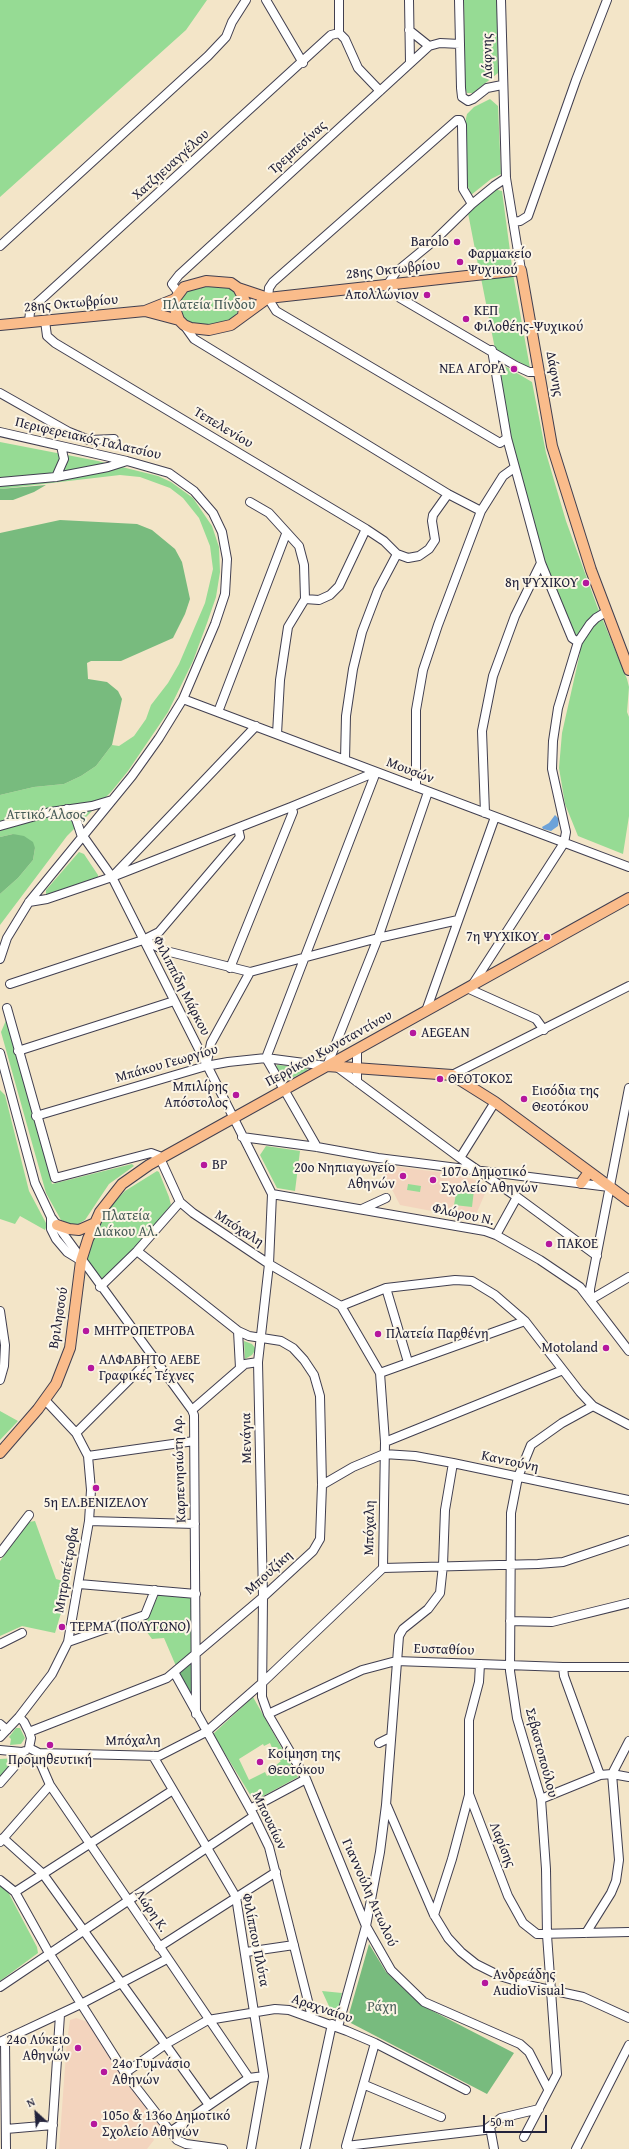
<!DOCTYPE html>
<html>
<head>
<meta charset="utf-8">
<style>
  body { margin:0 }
  #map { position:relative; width:629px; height:2149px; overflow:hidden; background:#f3e5c8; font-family:"Gentium Book Plus",serif }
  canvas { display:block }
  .north { position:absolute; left:16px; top:2093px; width:40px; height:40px; -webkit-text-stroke:3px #fcf5e5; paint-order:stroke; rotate:334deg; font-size:11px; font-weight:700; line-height:16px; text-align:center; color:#22223b }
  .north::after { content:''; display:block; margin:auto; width:14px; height:18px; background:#22223b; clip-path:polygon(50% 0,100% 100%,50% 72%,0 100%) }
  .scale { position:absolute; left:483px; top:2115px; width:64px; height:18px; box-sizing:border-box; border:2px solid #22223b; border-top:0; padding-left:5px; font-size:12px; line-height:14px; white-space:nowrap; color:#22223b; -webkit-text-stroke:3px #fcf5e5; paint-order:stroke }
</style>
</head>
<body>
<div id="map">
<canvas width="629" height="2149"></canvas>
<div class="north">N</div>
<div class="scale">50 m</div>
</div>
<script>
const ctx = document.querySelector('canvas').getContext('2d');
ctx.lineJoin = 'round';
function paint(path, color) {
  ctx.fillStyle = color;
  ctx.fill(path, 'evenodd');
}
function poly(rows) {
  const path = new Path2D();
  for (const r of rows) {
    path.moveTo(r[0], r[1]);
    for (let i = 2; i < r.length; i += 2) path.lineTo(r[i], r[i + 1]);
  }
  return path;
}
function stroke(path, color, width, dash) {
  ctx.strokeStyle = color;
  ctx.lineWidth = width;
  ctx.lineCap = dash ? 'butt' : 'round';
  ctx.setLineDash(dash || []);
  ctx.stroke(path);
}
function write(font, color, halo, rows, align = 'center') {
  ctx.font = font + ' "Gentium Book Plus",serif';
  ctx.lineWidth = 4;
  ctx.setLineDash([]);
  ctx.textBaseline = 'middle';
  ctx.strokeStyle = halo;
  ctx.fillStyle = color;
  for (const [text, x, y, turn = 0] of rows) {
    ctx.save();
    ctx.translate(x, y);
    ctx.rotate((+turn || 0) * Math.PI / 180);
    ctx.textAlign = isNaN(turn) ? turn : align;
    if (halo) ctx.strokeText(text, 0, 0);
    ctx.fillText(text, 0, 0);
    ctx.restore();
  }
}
paint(poly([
  [386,1165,459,1175,475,1180,487,1189,474,1219,400,1205,384,1174],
  [76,2018,88,2022,162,2128,153,2138,154,2140,147,2149,59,2149,67,2041,70,2020]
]), '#f3d4be');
paint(poly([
  [0,0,207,0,186,30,0,197],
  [464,0,497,0,498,73,473,93,467,93,465,87],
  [490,99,498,106,501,174,491,179,471,195,466,181,464,127,467,114,474,107],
  [494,189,502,191,512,266,479,270,468,213],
  [513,274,530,368,495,349,481,278],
  [223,284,235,290,241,302,240,308,234,318,228,322,209,326,191,324,181,317,178,299,192,286],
  [498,362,532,382,546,453,566,521,597,606,627,679,629,687,627,712,629,717,629,816,623,854,578,836,565,804,559,768,562,733,580,653,543,559,526,500,506,419],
  [0,442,98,461,158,476,171,482,193,498,212,526,219,547,220,572,216,597,207,623,193,661,168,712,128,771,111,792,67,836,0,925,0,894,18,878,33,860,35,848,13,834,0,837,0,795,34,787,64,784,81,776,96,766,112,745,119,746,134,736,146,719,151,705,168,683,179,664,205,603,213,569,210,546,199,518,183,498,170,488,140,477,120,475,0,489],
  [79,852,84,854,98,875,98,877,49,896,46,894,46,890],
  [7,1018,52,1184,132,1164,134,1166,109,1184,85,1220,78,1224,72,1225,61,1220,46,1193,1,1032],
  [277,1065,304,1067,308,1070,288,1080,276,1067],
  [0,1090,5,1095,29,1191,47,1225,45,1230,20,1216,15,1224,0,1219],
  [266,1146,300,1151,295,1191,277,1188,260,1155],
  [157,1171,159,1172,169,1197,171,1205,135,1248,103,1281,86,1259,98,1225,112,1204,125,1191],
  [408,1184,421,1186,420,1192,407,1190],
  [457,1187,474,1190,472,1207,454,1205],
  [244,1341,252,1344,256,1349,252,1355,245,1359],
  [0,1411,18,1421,0,1440],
  [35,1521,56,1579,70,1583,55,1633,22,1626,0,1636,0,1561,29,1522],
  [159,1594,192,1596,193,1653,176,1666,164,1638,152,1639,138,1620,149,1615],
  [253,1697,298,1777,254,1801,213,1734],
  [270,1743,273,1750,277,1751,278,1754,276,1757,281,1761,275,1766,277,1771,267,1776,265,1772,249,1780,239,1759,263,1744,264,1746],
  [16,1728,20,1728,25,1738,21,1744,10,1745,11,1739,9,1737],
  [17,1758,0,1778,0,1759],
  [0,1885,7,1890,37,1947,38,1953,0,1981],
  [322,1991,342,1993,336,2019,334,2017]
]), '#96db94');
paint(poly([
  [46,485,34,492,13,500,0,500,0,489],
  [60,520,137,524,152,530,175,549,182,562,190,599,185,614,173,638,121,661,91,661,87,663,88,679,107,682,118,691,122,699,112,745,96,766,81,776,64,784,34,787,0,795,0,533],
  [13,834,24,836,33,842,35,848,33,860,18,878,0,894,0,837],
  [192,1663,193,1699,179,1673],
  [369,1944,386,1972,421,2005,514,2053,487,2094,347,2021]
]), '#78bb7e');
paint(poly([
  [555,815,559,819,558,826,551,831,543,829,542,827,549,823]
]), '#6ca2d9');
const minor = poly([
  [266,0,303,63],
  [339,0,339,33],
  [409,0,410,63],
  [459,0,461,88,462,97,468,101,473,99,487,88,502,85],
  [501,0,506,178,521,270],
  [409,30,429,46],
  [339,33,345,39,358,68,380,91],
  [506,178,494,186,472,204,435,240,396,272,388,284,400,298,516,366,529,372,539,372],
  [472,204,463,189,462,125,460,120,457,120,273,282,269,288,268,298,276,311,500,443,507,438],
  [513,222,520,221,528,216,576,80,607,0],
  [0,246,208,56,226,37,232,22,246,0],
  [178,292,172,284,179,275,429,46,440,43,460,44],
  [45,321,47,336,55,343,366,529,384,541,397,554],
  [29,322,30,312,34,306,331,35,339,33],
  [184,325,194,339,448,494,481,511],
  [492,350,507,438,541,563,572,638,578,642],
  [0,393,69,432,89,440,114,439],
  [0,432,127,461,169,473,194,491,213,513,222,532,227,559,225,594,215,624,183,699,159,738,132,776,29,902,7,938,0,959],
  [56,477,64,459,61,446],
  [0,482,56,477,108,467,127,461],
  [250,502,269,513,299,546,304,565,305,599],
  [183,699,629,867],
  [218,712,286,534],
  [277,734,280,680,288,627,305,599,319,600,330,595,339,586,366,529],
  [345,760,346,716,353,669,362,632,378,590,397,554,408,558,419,556,429,549,435,540,432,521,433,515,448,494],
  [416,787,416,710,423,670,438,625,481,511,503,476,514,468],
  [67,809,76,819,82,837],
  [485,813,482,731,493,676,515,616,541,563],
  [0,826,50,812,92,806,112,800],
  [83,836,112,877,272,1194,269,1264,258,1362,263,1597,262,1697,268,1714,306,1779,366,1926,391,1970,424,2002,520,2044,529,2052,548,2089],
  [114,875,256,726],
  [29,902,47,899,112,877,291,807,376,772],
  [143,940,166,951,250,972,378,938,458,920],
  [230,968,293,812,291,807],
  [10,984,143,940,159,932,240,837,238,828],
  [473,984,564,843,566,832,552,769,553,741,558,708,578,642,590,624,596,618,606,612],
  [467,988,536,1019,544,1030],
  [7,1008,55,1178,151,1153,159,1156,180,1202,193,1213,269,1264,341,1306,380,1373,385,1442,383,1568,262,1683,206,1732,159,1756,39,1753,29,1748],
  [426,1011,495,817],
  [357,1050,357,1082],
  [18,1051,174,1001],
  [0,1053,35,1183,51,1217,192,1410,194,1415,196,1714],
  [266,1058,376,772],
  [266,1058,317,1147],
  [206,1066,211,1043,250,972],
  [337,1067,460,1158,517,1197,597,1256],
  [452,1075,629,986],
  [36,1116,206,1066,228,1062,266,1058,327,1066,378,938,428,792],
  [242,1137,317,1147,378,1158,609,1187],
  [460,1158,495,1102],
  [272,1194,485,1231,496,1235,540,1260,580,1287,629,1351],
  [362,1209,386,1198],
  [51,1218,51,1229,56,1239,67,1252,80,1260],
  [496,1235,517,1197],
  [137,1251,238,1331,240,1368],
  [100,1287,137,1251,180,1202],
  [386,1288,408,1362],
  [590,1300,590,1289,629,1088],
  [590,1300,629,1277],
  [341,1306,386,1288,455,1280,472,1281,495,1295,525,1321,580,1392,593,1406,629,1425],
  [0,1311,5,1345,4,1366,0,1380],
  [380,1373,525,1321],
  [192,1410,245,1364,258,1362],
  [76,1433,152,1357],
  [385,1442,563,1370],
  [88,1456,194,1441],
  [322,1485,353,1467,384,1454,415,1456,453,1463,629,1500],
  [89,1521,195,1524],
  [0,1553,29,1515],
  [383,1568,538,1564,563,1562,629,1540],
  [79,1584,196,1594],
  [510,1621,552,1622,629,1603],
  [68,1642,145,1615,155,1590],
  [0,1644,22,1633],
  [480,1664,479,1682,469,1720,469,1794,508,1896,523,1923,537,1934,629,1932],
  [563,1667,564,1676,600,1775],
  [174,1672,254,1816,269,1847,312,2017],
  [268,1714,362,1670,396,1661,563,1667,629,1667],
  [19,1717,24,1722,29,1732,31,1738,29,1748],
  [0,1724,7,1730],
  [29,1732,167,1678,263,1597,313,1551,320,1539,322,1485,320,1396,314,1375,304,1360,293,1348,281,1341,249,1336,238,1331],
  [0,1737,19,1717,52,1674,68,1642,89,1521,91,1490,88,1456,76,1433,46,1401],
  [379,1743,391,1737],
  [0,1750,22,1752,25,1751],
  [39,1753,40,1762,50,1785,249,2078],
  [153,1756,236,1897,264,2076,251,2149],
  [0,1783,21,1759,22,1752],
  [541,1799,600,1775,612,1774,629,1777],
  [387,1806,434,1915,448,1938,461,1952,476,1964,500,1976,532,1986,583,1997,629,2018],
  [250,1809,306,1779],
  [3,1838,43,1874,209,2105],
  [0,1842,50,1785],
  [0,1880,15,1892,49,1953,125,2073,177,2140,186,2144,223,2149],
  [15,1892,173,1790],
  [434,1915,452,1859,469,1795],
  [586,1933,611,1893,616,1881,619,1860,612,1774,629,1741],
  [159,1947,276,1872],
  [246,1952,294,1945],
  [0,1987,254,1816],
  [338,2027,366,1926,380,1852,386,1805,399,1636,403,1629,428,1609,440,1593,443,1565,445,1510,453,1463],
  [5,2040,6,2149],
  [0,2042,81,2004,167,1959],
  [375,2043,346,2146,485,2130,501,2118,539,2109],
  [125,2073,166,2044,208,2020,275,2009,289,2010,347,2031,375,2043,466,2090],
  [365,2085,441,2117],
  [490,2127,494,2149],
  [6,2129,53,2125],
  [170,2132,249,2078,264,2076],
  [524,2137,557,2074,547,1935,546,1869,541,1799,517,1718,510,1671,511,1513,518,1477,531,1445,562,1423,593,1406],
  [51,2149,60,2015],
  [305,2149,332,2024],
  [576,2149,629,2045]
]);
const major = poly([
  [238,288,245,301,243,315],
  [268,298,231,325,209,330,191,328,184,325,179,320,174,306,175,299,184,287,206,281,231,283,238,288,268,298,521,270,552,446,591,570,629,670],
  [145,311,179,320],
  [0,325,145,311,175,299],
  [327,1066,452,1075,495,1102,629,1201],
  [581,1183,589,1172],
  [57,1225,69,1229,79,1230,95,1223],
  [0,1453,38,1409,56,1384,70,1348,81,1261,88,1239,100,1212,122,1184,149,1165,629,898]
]);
stroke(minor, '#413f50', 10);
stroke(major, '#413f50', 12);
stroke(minor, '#fff', 8);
stroke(major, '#fabc8b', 10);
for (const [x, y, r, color] of [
  [457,242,4,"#b5179e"],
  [460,262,4,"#b5179e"],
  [427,295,4,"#b5179e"],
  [466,319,4,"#b5179e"],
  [514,369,4,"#b5179e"],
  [586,583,4,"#b5179e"],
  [547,937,4,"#b5179e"],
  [413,1033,4,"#b5179e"],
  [440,1079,4,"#b5179e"],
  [236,1095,4,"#b5179e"],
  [524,1099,4,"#b5179e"],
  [204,1165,4,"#b5179e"],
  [403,1176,4,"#b5179e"],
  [433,1180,4,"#b5179e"],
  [549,1244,4,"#b5179e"],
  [86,1331,4,"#b5179e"],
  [378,1334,4,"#b5179e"],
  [606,1348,4,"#b5179e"],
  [91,1368,4,"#b5179e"],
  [96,1488,4,"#b5179e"],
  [62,1627,4,"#b5179e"],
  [50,1745,4,"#b5179e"],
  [260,1762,4,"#b5179e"],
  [485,1983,4,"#b5179e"],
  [78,2048,4,"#b5179e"],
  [104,2072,4,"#b5179e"],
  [94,2124,4,"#b5179e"]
]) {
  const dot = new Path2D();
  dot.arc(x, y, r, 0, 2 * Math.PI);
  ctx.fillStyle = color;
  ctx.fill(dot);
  stroke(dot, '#fcf5e5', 1.5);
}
write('14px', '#22223b', '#fcf5e5', [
  ["Δάφνης",488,56,-91],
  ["Τρεμπεσίνας",298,148,-42],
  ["Χατζηευαγγέλου",171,165,-42],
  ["28ης Οκτωβρίου",393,270,-6],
  ["28ης Οκτωβρίου",71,304,-5],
  ["Δάφνης",554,374,80],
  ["Τεπελενίου",223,428,31],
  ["Περιφερειακός Γαλατσίου",88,439,13],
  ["Μουσών",410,771,21],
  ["Φιλιππίδη Μάρκου",181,986,63],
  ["Περρίκου Κωνσταντίνου",329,1049,-29],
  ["Μπάκου Γεωργίου",167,1064,-16],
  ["Φλώρου Ν.",463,1215,12],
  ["Μπόχαλη",239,1229,33],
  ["Βριλησσού",59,1318,-81],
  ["Μενάγια",247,1438,-91],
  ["Καντούνη",510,1462,12],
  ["Καρπενησιώτη Αρ.",180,1469,-92],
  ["Μπόχαλη",370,1528,-89],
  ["Μητροπέτροβα",67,1570,-80],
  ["Μπουζίκη",269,1573,-42],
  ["Ευσταθίου",444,1650,2],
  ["Μπόχαλη",133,1741,-1],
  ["Σεβαστοπούλου",541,1753,75],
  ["Μπουαίων",269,1821,64],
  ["Λαρίσης",502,1845,68],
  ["Γιαννούλη Αιτωλού",369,1893,66],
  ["Λώρη Κ.",151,1911,56],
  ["Φιλίππου Πλύτα",255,1940,79],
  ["Αραχναίου",322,2009,19]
]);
write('14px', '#22223b', '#fcf5e5', [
  ["Barolo",449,242,"right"],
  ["Φαρμακείο",468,254],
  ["Ψυχικού",468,270],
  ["Απολλώνιον",419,295,"right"],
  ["ΚΕΠ",474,311],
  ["Φιλοθέης-Ψυχικού",474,327],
  ["ΝΕΑ ΑΓΟΡΑ",506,369,"right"],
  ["8η ΨΥΧΙΚΟΥ",578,583,"right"],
  ["7η ΨΥΧΙΚΟΥ",539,937,"right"],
  ["AEGEAN",421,1033],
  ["ΘΕΟΤΟΚΟΣ",448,1079],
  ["Μπιλίρης",228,1087,"right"],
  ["Απόστολος",228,1103,"right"],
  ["Εισόδια της",532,1091],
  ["Θεοτόκου",532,1107],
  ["BP",212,1165],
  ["20ο Νηπιαγωγείο",395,1168,"right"],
  ["Αθηνών",395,1184,"right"],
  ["107o Δημοτικό",441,1172],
  ["Σχολείο Αθηνών",441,1188],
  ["ΠΑΚΟΕ",557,1244],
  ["ΜΗΤΡΟΠΕΤΡΟΒΑ",94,1331],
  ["Πλατεία Παρθένη",386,1334],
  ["Motoland",598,1348,"right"],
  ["ΑΛΦΑΒΗΤΟ ΑΕΒΕ",99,1360],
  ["Γραφικές Τέχνες",99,1376],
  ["5η ΕΛ.ΒΕΝΙΖΕΛΟΥ",96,1503,"center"],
  ["ΤΕΡΜΑ (ΠΟΛΥΓΩΝΟ)",70,1627],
  ["Κοίμηση της",268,1754],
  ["Θεοτόκου",268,1770],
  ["Προμηθευτική",50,1760,"center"],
  ["Ανδρεάδης",493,1975],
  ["AudioVisual",493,1991],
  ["24ο Λύκειο",70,2040,"right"],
  ["Αθηνών",70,2056,"right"],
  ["24ο Γυμνάσιο",112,2064],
  ["Αθηνών",112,2080],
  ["105ο & 136ο Δημοτικό",102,2116],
  ["Σχολείο Αθηνών",102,2132]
], 'left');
write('14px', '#455a56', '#fcf5e5', [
  ["Πλατεία Πίνδου",209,305],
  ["Αττικό Άλσος",46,815],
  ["Πλατεία",126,1216],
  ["Διάκου Αλ.",126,1232],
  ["Ράχη",382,2007]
]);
</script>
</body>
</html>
